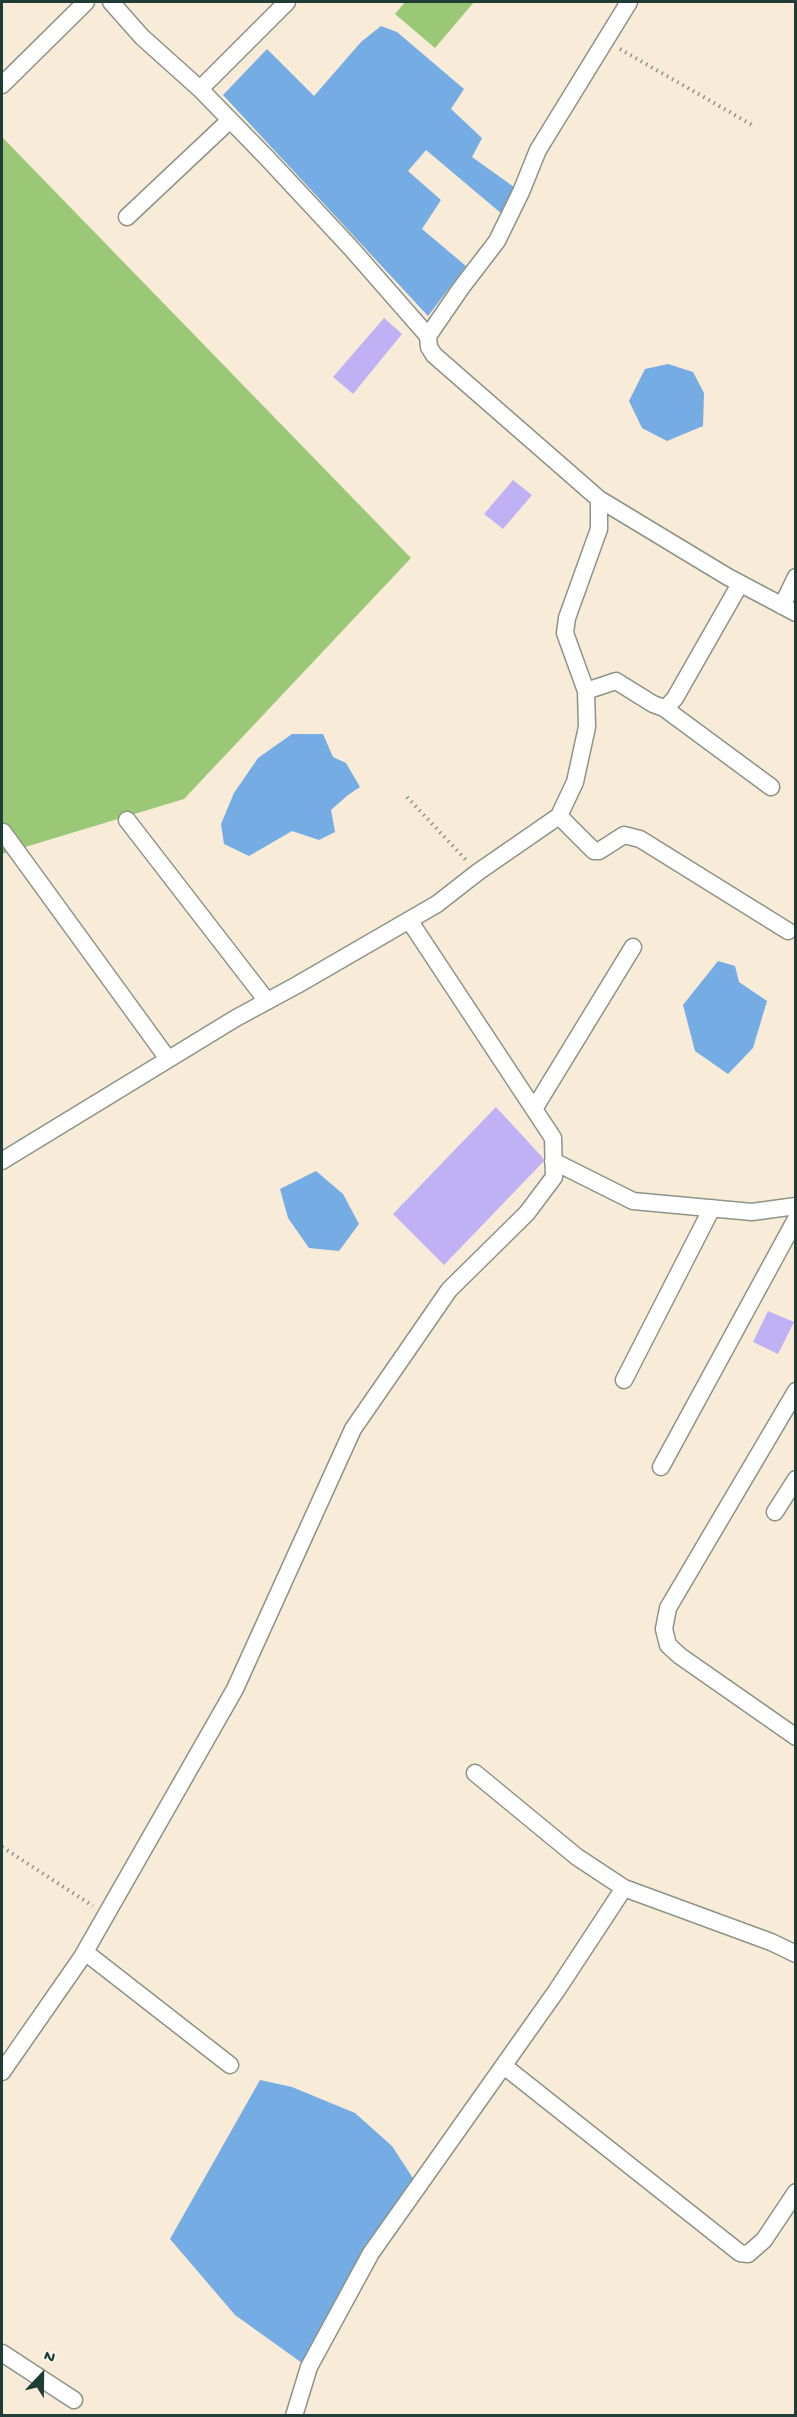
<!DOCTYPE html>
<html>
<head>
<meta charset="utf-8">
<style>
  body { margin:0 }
  #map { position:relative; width:797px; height:2417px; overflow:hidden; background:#f8ebd8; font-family:"Gochi Hand",sans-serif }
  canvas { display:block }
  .frame { position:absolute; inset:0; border:3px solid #1f3d34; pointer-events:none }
  .north { position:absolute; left:12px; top:2345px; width:60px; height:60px; -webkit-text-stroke:4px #fbf7ec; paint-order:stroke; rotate:22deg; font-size:16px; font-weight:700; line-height:24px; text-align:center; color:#1f3d34 }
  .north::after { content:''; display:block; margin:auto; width:21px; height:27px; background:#1f3d34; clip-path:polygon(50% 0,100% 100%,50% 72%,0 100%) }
</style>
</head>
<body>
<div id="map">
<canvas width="797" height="2417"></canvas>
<div class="frame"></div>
<div class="north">N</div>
</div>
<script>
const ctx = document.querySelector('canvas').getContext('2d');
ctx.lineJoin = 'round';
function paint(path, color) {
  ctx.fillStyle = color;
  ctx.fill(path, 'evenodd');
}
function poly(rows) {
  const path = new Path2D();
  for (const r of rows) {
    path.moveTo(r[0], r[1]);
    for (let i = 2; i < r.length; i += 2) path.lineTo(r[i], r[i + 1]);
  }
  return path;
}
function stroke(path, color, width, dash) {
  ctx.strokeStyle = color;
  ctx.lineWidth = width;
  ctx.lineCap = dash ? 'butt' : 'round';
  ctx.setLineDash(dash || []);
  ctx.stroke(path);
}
paint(poly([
  [405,2,474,2,435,48,395,14],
  [2,137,411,558,184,799,2,854]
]), '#9ac876');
paint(poly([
  [381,26,397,32,464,89,451,109,482,138,472,157,514,187,502,214,426,150,408,171,441,200,422,229,466,266,428,316,223,95,267,49,314,96,361,42],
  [668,364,693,372,704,393,703,426,667,441,642,428,629,401,645,369],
  [292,734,323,734,333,757,346,763,360,787,348,795,331,810,335,832,319,840,292,831,249,856,224,844,221,824,234,793,258,758],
  [718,961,735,966,739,982,767,1001,753,1048,728,1074,695,1051,683,1005],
  [316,1171,343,1194,359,1224,339,1251,309,1248,288,1218,280,1189],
  [260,2080,292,2087,355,2113,392,2146,418,2186,309,2368,235,2315,170,2239]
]), '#74ace3');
paint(poly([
  [384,318,402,334,353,394,333,377],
  [513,480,532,495,503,529,484,514],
  [496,1107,543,1158,543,1162,444,1265,393,1214],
  [768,1311,794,1322,778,1354,753,1342]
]), '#bfb1f4');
const street = poly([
  [111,2,142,37,200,89,268,159,350,247,428,336],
  [629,2,538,150,521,192,497,241,461,288,428,336,429,347,434,355,599,499,728,577,796,613],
  [2,85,86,2],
  [200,89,287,2],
  [127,217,230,120],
  [782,606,796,577],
  [586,691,616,681,653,704,664,708,667,707,675,698,740,584],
  [664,708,771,787],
  [559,816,594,851,599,851,624,835,640,839,788,931],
  [127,820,267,1001],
  [3,832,168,1059],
  [534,1109,633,947],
  [2,1161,236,1018,297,985,437,904,478,872,559,816,575,782,587,727,586,691,565,633,567,618,599,529,599,499],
  [553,1161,633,1201,752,1212,796,1206],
  [624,1380,712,1208],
  [796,1391,668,1608,664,1629,668,1645,680,1656,796,1737],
  [661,1467,796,1219],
  [775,1512,796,1479],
  [475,1773,577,1857,624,1888,771,1942,796,1954],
  [85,1952,230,2065],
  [504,2066,740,2253,748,2254,764,2240,796,2192],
  [2,2072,82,1957,235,1689,353,1429,449,1290,527,1213,554,1177,553,1138,409,920],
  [2,2353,74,2400],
  [294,2416,309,2367,371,2253,557,1990,624,1888]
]);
stroke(street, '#8c9486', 19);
stroke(poly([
  [620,49,754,126],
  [407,797,467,861],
  [2,1847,93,1906]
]), '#8c9486', 4, [1.5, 4.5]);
stroke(street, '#fff', 16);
</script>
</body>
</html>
